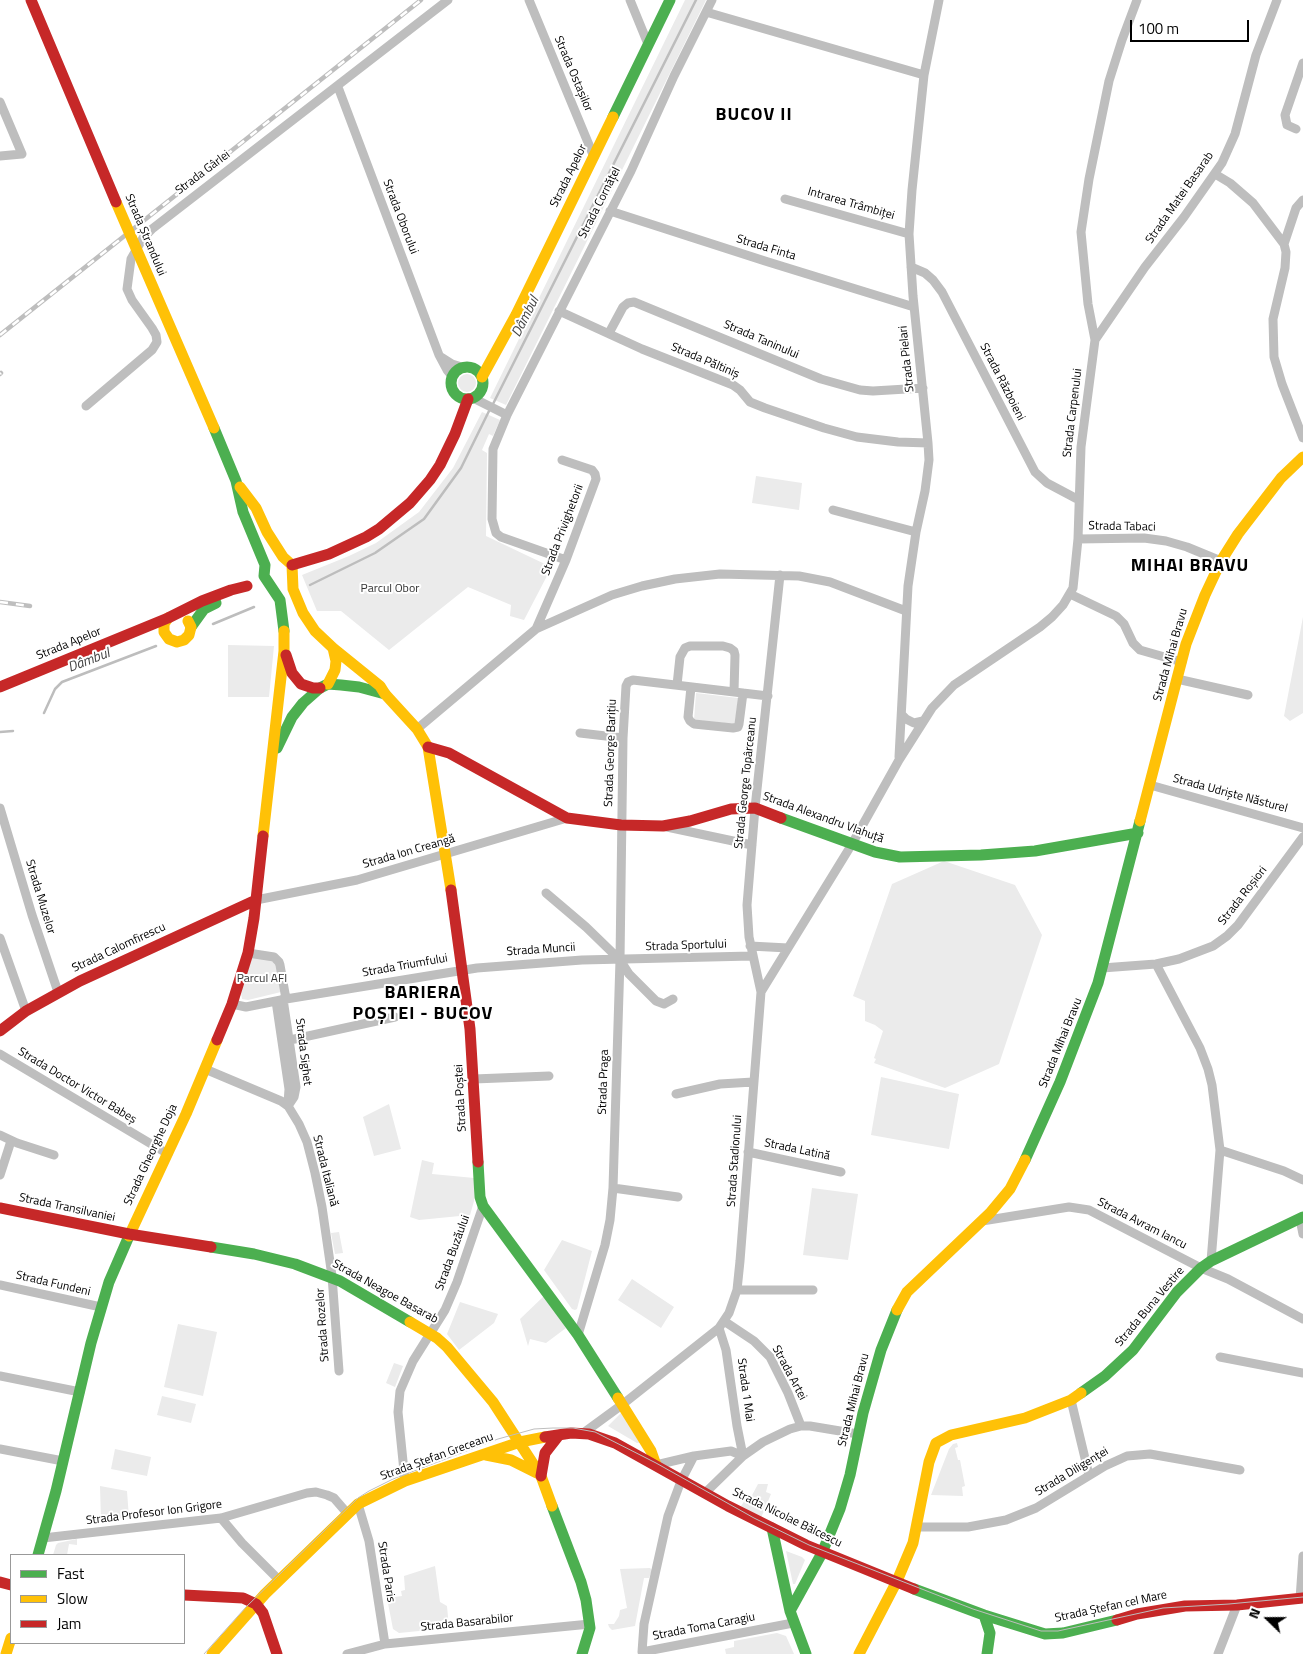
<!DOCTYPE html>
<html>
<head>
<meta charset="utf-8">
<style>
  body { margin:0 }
  #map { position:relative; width:1303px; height:1654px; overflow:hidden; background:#fff; font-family:"Titillium Web",sans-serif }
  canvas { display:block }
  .legend { position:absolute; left:10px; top:1554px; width:175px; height:90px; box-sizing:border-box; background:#fff; border:1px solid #999; margin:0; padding:6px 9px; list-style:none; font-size:15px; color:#000 }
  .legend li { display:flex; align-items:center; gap:10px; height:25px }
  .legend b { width:25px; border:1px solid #999 }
  .north { position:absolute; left:1243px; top:1594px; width:50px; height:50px; -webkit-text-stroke:4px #fff; paint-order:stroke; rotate:292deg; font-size:14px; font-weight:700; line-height:20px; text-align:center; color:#000 }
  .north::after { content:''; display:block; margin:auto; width:18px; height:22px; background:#000; clip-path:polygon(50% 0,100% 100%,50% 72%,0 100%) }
  .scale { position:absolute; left:1130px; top:20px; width:119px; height:22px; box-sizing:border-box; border:2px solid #000; border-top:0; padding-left:6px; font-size:15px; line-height:18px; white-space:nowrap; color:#000; -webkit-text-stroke:4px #fff; paint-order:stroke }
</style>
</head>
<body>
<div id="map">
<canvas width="1303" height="1654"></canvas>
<ul class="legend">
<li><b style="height:6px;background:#4caf50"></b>Fast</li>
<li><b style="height:6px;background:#ffc107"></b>Slow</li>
<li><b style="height:6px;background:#c62828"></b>Jam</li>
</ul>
<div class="north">N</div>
<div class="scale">100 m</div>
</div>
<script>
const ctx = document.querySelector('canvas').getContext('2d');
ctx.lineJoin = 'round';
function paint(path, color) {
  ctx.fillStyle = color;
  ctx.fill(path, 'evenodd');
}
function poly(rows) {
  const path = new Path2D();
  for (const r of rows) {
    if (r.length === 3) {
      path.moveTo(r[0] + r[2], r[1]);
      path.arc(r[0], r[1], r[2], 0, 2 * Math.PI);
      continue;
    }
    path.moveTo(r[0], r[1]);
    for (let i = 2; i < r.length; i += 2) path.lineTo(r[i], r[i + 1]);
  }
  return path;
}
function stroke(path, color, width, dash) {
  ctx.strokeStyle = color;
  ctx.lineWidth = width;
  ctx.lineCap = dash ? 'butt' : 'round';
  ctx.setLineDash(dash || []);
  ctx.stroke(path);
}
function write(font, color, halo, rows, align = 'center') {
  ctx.font = font + ' "Titillium Web",sans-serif';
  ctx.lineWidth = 4;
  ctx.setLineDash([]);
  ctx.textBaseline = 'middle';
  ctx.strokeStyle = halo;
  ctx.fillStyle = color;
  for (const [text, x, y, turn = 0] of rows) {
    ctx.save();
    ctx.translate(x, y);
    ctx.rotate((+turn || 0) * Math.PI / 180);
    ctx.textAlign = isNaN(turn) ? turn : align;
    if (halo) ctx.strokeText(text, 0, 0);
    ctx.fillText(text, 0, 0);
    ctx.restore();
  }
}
paint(poly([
  [685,0,706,0,506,405,490,398],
  [467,383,9],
  [482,412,500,420,493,436,489,434,482,450,487,453,486,536,547,565,548,574,524,620,510,616,511,605,468,587,389,650,341,611,317,611,302,575,349,556,376,543,419,512,453,468],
  [756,476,802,483,799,510,752,503],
  [1303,617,1303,713,1290,721,1284,716],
  [228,645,274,646,269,697,228,697],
  [696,693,738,698,735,724,694,720],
  [944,861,1015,885,1042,935,999,1064,945,1088,874,1063,876,1059,874,1058,883,1031,875,1025,865,1021,865,1001,853,996,892,884],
  [250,956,266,958,276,963,281,992,248,1000,242,999,241,993],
  [881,1077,959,1094,949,1149,871,1135],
  [389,1104,401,1149,374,1156,363,1117],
  [422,1160,434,1163,432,1174,474,1178,474,1201,470,1215,419,1220,410,1217],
  [812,1188,858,1194,848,1260,803,1255],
  [339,1232,343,1253,335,1254,331,1233],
  [562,1240,592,1251,577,1309,575,1310,572,1309,544,1270],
  [632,1279,674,1307,661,1328,618,1300],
  [544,1296,566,1328,546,1343,530,1339,528,1346,520,1319],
  [460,1302,498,1314,494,1323,459,1350,447,1334],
  [178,1324,217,1332,203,1396,164,1387],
  [394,1363,403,1366,395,1387,386,1383],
  [162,1396,196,1404,191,1423,157,1415],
  [621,1413,640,1443,637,1443,608,1426],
  [957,1443,958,1447,955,1448,958,1460,960,1460,965,1486,962,1487,963,1496,931,1495,949,1449,953,1444],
  [115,1449,151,1457,147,1476,111,1469],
  [758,1484,768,1484,766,1492,771,1494,761,1518,741,1506,745,1500,749,1501],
  [100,1486,127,1491,129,1518,101,1520],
  [77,1539,77,1545,69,1544,67,1555,53,1555,56,1545,58,1543],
  [786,1551,802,1557,805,1560,795,1584,793,1584],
  [435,1566,440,1602,447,1606,449,1628,399,1633,393,1629,387,1598,402,1596,401,1591,405,1590,404,1576],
  [650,1568,652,1570,649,1578,644,1578,635,1626,612,1630,609,1627,608,1624,614,1624,619,1616,620,1610,627,1608,620,1569],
  [510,1613,510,1622,490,1624,489,1615],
  [777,1633,786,1636,794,1654,726,1654,725,1649,734,1647,734,1641]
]), '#ebebeb');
stroke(poly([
  [493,404,696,0],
  [310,585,375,553,424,519,461,468,490,409],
  [213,624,254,607],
  [44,713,55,689,62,682,156,646],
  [0,732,13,731]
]), '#bdbdbd', 2.5);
stroke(poly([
  [529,0,594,157],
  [630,0,648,44],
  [706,12,924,75],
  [338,87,439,355,447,370,453,377],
  [0,102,22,154,0,156],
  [1296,129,1287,125,1285,115,1303,63],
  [1215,174,1230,183,1253,203,1284,244,1286,252,1285,268,1273,319,1274,357,1282,384,1303,438],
  [785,199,909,234],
  [610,211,765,261,914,307],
  [1284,244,1296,208,1303,200],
  [911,267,925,273,933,280,942,292,1035,472,1047,483,1079,500],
  [559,311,642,349,733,385,740,390,750,402,765,408,824,428,857,437,898,442,928,443],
  [609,333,623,307,628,303,634,302,821,379,860,390,873,391,923,388],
  [1095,340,1145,267,1184,217,1222,163,1235,134,1256,55,1277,0],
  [441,357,452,364,465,368],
  [473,398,507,415],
  [86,406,152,350,157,342,156,335,152,328,132,300,127,289,131,259,143,238,152,229,448,0],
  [833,510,916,532],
  [1078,539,1144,538,1166,541,1187,547,1221,561],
  [566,560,501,537,496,533,492,519,493,449,507,415,631,171,674,76,712,0],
  [1070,594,1116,616,1124,624,1133,643,1140,650,1182,662],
  [536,629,566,560,596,479,595,474,592,470,562,460],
  [1177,679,1248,695],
  [677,685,680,657,685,648,690,646,723,646,730,648,734,651,735,655,734,692],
  [691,687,688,717,690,721,694,724,733,728,738,727,739,724,743,693],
  [902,715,906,719,914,723,923,721],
  [417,729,536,629,612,595,642,586,675,579,720,574,799,576,830,582,906,611],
  [580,733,623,738],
  [899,757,908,586,916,532,925,491,929,460,928,443,913,296,909,234,912,190,924,75,939,0],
  [1150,785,1303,828],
  [0,808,32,915,58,992],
  [667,827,752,845],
  [546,893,586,927,620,960,629,974,656,1001,664,1004,673,999],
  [256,900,357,880,567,818],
  [0,938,26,1011],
  [750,946,788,948],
  [248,953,274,957,279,962,280,965,286,999],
  [1156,964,1200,1048,1208,1069,1212,1085,1220,1150,1211,1261],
  [1102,968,1156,964,1179,959,1213,946,1227,936,1238,925,1303,837],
  [761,992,749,937,747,905,755,808,780,575],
  [283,999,296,1087,294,1097,288,1106],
  [276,1001,289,1089,288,1103],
  [232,1004,246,1007,286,999,477,968,582,960,752,956],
  [290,1040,395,1017],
  [0,1054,168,1154],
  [205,1069,281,1101,288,1106,299,1124,307,1142,315,1173,322,1207,332,1276,339,1371],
  [474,1079,549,1076],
  [676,1094,720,1084,753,1082],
  [0,1135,17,1143,54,1155],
  [1220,1150,1284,1171,1303,1180],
  [748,1152,841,1172],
  [0,1175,11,1141],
  [613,1188,678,1197],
  [1303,1220,1300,1219,1303,1234],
  [982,1221,1069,1207,1089,1210,1201,1268,1228,1279,1303,1319],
  [0,1285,101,1307],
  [737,1290,813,1290],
  [724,1321,754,1341,770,1357,788,1393,801,1426],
  [719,1328,726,1350,737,1426,743,1456],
  [578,1335,605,1245,610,1220,613,1188,620,960,623,738,626,686,628,682,633,680,768,696],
  [1220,1357,1303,1373],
  [0,1376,80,1392],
  [1071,1400,1089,1475],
  [582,1434,623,1404,719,1328,729,1313,737,1290,740,1261,761,992,852,844,899,760,932,708,954,685,1040,627,1052,617,1063,605,1073,588,1078,539,1081,447,1095,340,1088,304,1081,232,1089,179,1109,81,1122,40,1137,0],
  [0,1449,63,1461],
  [694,1456,681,1481,668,1516,644,1624,642,1652,793,1623],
  [656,1465,694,1456,731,1451,743,1456],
  [405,1481,398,1412,400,1391,413,1361,445,1310,457,1282,483,1206],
  [705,1493,743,1456,763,1442,790,1429,801,1426,810,1426,858,1434],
  [358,1504,369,1541,385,1644],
  [221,1518,242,1543,279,1580],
  [917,1527,968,1527,1006,1520,1036,1508,1105,1466,1127,1456,1150,1454,1240,1470],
  [43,1538,221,1518,307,1493,316,1492,327,1495,334,1498,347,1513],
  [1300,1599,1303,1556],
  [347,1654,385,1644,590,1624],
  [1218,1654,1237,1605]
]), '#bebebe', 9);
stroke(poly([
  [613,117,670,0],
  [467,383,16],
  [214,428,236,481,243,512,265,565,264,576,280,600,284,631],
  [191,627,204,609,216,603],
  [277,748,292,717,303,703,320,688,328,684,341,685,359,687,385,694],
  [781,818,875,852,900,857,981,855,1035,851,1138,833],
  [1025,1160,1060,1082,1098,983,1140,821],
  [478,1162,480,1197,483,1206,578,1335,618,1398],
  [211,1247,254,1254,295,1264,340,1281,410,1322],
  [1081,1393,1105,1376,1133,1350,1177,1292,1201,1268,1211,1261,1303,1217],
  [552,1506,581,1582,586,1600,590,1628,582,1654],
  [772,1528,790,1611,806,1654],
  [38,1555,56,1491,91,1343,109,1282,129,1236],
  [914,1589,984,1615,1045,1634,1063,1633,1117,1620],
  [790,1611,822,1553,840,1509,850,1475,863,1413,881,1350,897,1310],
  [984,1615,990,1633,987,1654]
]), '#4caf50', 11);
stroke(poly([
  [482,377,516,315,613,117],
  [240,487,256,508,267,532,283,557,292,565,293,589,303,613,315,631,333,648,336,661,335,670,328,684],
  [168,618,164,624,164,632,169,639,177,642,184,640,189,635,191,627,188,621],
  [333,648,380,686,385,694,417,729,428,747,451,890],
  [1140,821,1186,644,1205,595,1221,561,1238,534,1281,478,1303,457],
  [263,836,284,651,284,631],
  [129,1236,186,1114,217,1040],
  [897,1310,907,1292,990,1213,1010,1189,1025,1160],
  [410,1322,437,1338,447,1347,493,1402,541,1476,552,1506],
  [618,1398,651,1451,656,1465],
  [486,1455,511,1460,537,1473],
  [6,1654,11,1638],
  [212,1654,265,1594,358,1504,405,1481,520,1442,545,1437],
  [859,1654,897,1581,913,1543,929,1462,936,1443,951,1435,1025,1418,1071,1400,1081,1393]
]), '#ffc107', 11);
stroke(poly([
  [292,565,329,554,366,537,379,529,410,503,430,480,440,465,455,434,468,399],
  [286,655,292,673,301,684,313,688,320,688],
  [0,687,168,618,202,601,231,590,247,586],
  [428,747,449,753,567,818,621,825,663,826,690,821,731,809,755,808,781,818],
  [451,890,470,1029,478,1162],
  [0,1031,26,1011,80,981,256,900],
  [217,1040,232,1004,248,953,254,918,263,836],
  [0,1208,129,1234,211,1247],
  [545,1437,571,1433,589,1434,615,1443,728,1506,806,1545,914,1589],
  [541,1476,545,1453,559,1435],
  [0,1582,11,1585],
  [184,1595,243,1598,256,1604,263,1613,277,1654],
  [1117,1620,1137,1614,1185,1606,1237,1605,1303,1598]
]), '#c62828', 11);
stroke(poly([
  [204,1654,246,1607,358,1498,369,1491,393,1479,498,1439,534,1429,553,1428,573,1428,595,1432,656,1463,754,1518,809,1545,973,1609,1041,1631,1058,1631,1163,1608,1229,1604,1303,1597]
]), '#bebebe', 1);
const rail = poly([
  [0,335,421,0],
  [0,374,1,373],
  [0,602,30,606]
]);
stroke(rail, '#bebebe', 4.5);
stroke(rail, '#fff', 2.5, [8]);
stroke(poly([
  [116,202,214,428]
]), '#ffc107', 11);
stroke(poly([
  [31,0,116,202]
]), '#c62828', 11);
write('12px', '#000', '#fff', [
  ["Strada Ostașilor",573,74,67],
  ["Strada Gârlei",203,173,-37],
  ["Strada Apelor",569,176,-64],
  ["Strada Matei Basarab",1180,198,-55],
  ["Strada Cornățel",600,203,-63],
  ["Intrarea Trâmbiței",851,204,16],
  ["Strada Oborului",400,217,69],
  ["Strada Ștrandului",145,235,67],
  ["Strada Finta",766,248,17],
  ["Strada Taninului",761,340,23],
  ["Strada Pielari",907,359,-96],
  ["Strada Păltiniș",705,361,23],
  ["Strada Războieni",1002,382,63],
  ["Strada Carpenului",1073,413,-83],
  ["Strada Tabaci",1122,527,1],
  ["Strada Privighetorii",563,530,-69],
  ["Strada Apelor",69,644,-22],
  ["Strada Mihai Bravu",1171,655,-74],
  ["Strada George Barițiu",611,753,-88],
  ["Strada George Topârceanu",746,783,-84],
  ["Strada Udriște Năsturel",1230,794,15],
  ["Strada Alexandru Vlahuță",823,818,20],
  ["Strada Ion Creangă",409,852,-16],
  ["Strada Roșiori",1243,896,-52],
  ["Strada Muzelor",40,897,73],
  ["Strada Sportului",686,946,-2],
  ["Strada Calomfirescu",119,948,-25],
  ["Strada Muncii",541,950,-4],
  ["Strada Triumfului",405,966,-10],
  ["Strada Mihai Bravu",1061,1043,-68],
  ["Strada Sighet",303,1052,83],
  ["Strada Praga",604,1082,-88],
  ["Strada Doctor Victor Babeș",77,1086,31],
  ["Strada Poștei",461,1098,-93],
  ["Strada Latină",797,1150,12],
  ["Strada Gheorghe Doja",151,1155,-65],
  ["Strada Stadionului",735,1161,-86],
  ["Strada Italiană",325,1171,76],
  ["Strada Transilvaniei",67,1208,12],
  ["Strada Avram Iancu",1142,1224,27],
  ["Strada Buzăului",453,1253,-70],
  ["Strada Fundeni",53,1284,13],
  ["Strada Neagoe Basarab",385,1292,29],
  ["Strada Buna Vestire",1150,1307,-50],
  ["Strada Rozelor",323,1325,-94],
  ["Strada Artei",789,1373,62],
  ["Strada 1 Mai",745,1390,82],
  ["Strada Mihai Bravu",854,1400,-76],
  ["Strada Ștefan Greceanu",437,1457,-20],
  ["Strada Diligenței",1072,1472,-31],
  ["Strada Profesor Ion Grigore",154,1513,-7],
  ["Strada Nicolae Bălcescu",787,1518,26],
  ["Strada Paris",386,1572,81],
  ["Strada Ștefan cel Mare",1111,1607,-12],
  ["Strada Basarabilor",467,1623,-6],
  ["Strada Toma Caragiu",704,1627,-11]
]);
write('12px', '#313131', '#fff', [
  ["Parcul Obor",390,589],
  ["Parcul AFI",262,979]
]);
write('italic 14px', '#424242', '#fff', [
  ["Dâmbul",526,317,-63],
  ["Dâmbul",89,661,-21]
]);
ctx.letterSpacing = '1px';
write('bold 18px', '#000', '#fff', [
  ["BUCOV II",754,116],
  ["MIHAI BRAVU",1190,567],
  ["BARIERA",423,994],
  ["POȘTEI - BUCOV",423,1015]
]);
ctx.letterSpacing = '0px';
</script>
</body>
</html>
